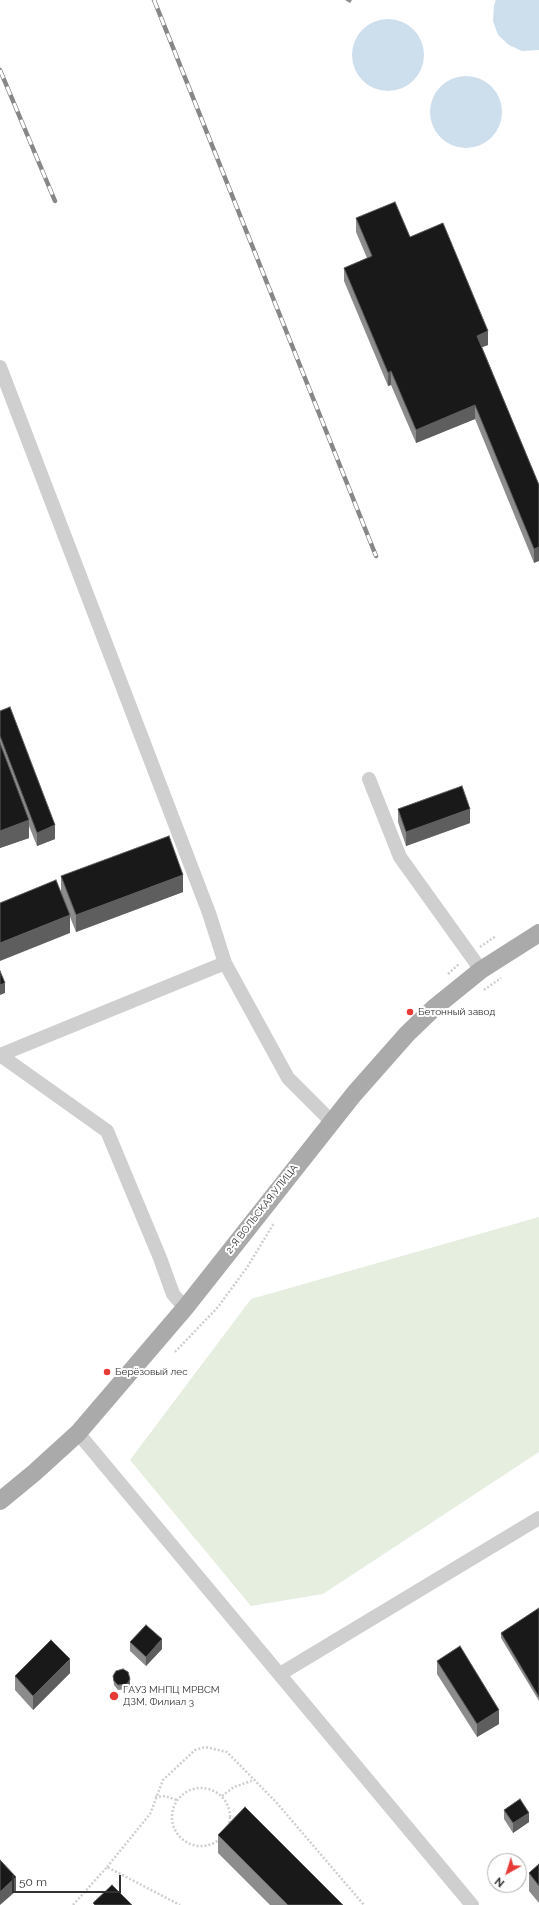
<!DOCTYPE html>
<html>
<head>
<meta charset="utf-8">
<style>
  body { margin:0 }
  #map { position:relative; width:539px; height:1905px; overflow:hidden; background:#fff; font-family:Raleway,sans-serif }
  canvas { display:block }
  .north { position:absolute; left:487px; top:1853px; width:40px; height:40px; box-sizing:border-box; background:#fff; border:1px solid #adadad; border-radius:50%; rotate:219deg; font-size:11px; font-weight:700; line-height:16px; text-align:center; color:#323232 }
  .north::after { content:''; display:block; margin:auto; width:14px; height:18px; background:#e63a36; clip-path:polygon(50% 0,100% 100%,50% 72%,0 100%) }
  .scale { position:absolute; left:12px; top:1875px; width:109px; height:18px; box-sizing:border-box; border:2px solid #323232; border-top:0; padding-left:5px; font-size:12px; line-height:14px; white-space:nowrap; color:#323232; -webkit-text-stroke:3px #fff; paint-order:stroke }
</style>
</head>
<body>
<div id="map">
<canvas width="539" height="1905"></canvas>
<div class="north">N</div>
<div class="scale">50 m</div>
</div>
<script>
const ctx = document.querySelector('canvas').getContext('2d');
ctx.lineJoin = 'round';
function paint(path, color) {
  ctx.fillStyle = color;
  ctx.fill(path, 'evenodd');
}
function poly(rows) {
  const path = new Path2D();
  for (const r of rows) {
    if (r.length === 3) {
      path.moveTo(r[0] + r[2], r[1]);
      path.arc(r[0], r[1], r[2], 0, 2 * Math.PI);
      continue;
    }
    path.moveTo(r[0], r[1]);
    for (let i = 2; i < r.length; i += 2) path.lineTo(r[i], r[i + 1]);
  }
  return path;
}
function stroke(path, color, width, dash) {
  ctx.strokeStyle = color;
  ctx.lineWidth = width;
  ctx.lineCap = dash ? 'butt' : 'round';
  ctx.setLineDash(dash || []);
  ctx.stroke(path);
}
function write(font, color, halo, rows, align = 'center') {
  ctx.font = font + ' Raleway,sans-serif';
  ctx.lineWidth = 4;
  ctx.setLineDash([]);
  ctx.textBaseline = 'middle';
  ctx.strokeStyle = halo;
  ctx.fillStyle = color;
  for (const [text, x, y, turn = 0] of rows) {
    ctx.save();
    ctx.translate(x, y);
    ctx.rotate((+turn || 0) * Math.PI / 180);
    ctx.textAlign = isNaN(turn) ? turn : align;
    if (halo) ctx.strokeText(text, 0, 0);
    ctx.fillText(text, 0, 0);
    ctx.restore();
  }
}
paint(poly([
  [539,1217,539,1452,323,1594,251,1606,130,1460,251,1299]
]), '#e6eee0');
paint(poly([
  [496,0,539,0,539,50,522,51,509,45,498,35,493,21,494,5],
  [388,55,36],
  [466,112,36]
]), '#cddeed');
stroke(poly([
  [480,947,496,936],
  [448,974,459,964],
  [484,990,501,978],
  [175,1352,218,1307,248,1266,274,1223],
  [201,1817,29],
  [222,1796,234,1787,254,1780],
  [155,1797,165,1796,177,1800],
  [107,1867,150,1814,163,1780,195,1750,205,1747,227,1752,276,1802,364,1905],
  [73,1905,107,1867,180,1905]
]), '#cfcfcf', 2.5, [2, 2]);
stroke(poly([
  [0,367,209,913,225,963,288,1078,331,1121],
  [369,779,400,857,481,970],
  [0,1055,107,1131,160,1258,173,1294,185,1308],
  [0,1055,225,963],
  [78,1433,472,1905],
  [280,1674,539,1518]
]), '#cfcfcf', 14);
stroke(poly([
  [0,1501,34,1473,78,1433,185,1308,354,1094,407,1034,434,1008,481,970,539,933]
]), '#aaa', 18);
const rail = poly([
  [154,0,376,556],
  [0,70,55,201]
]);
stroke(rail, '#878787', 4.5);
stroke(rail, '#fff', 3, [9]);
paint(poly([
  [345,0,352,0,350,3],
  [356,218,410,237,488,345,482,347,539,485,534,563,475,419,416,443,391,385,388,386,344,281,344,268,367,258,356,232],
  [0,711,55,839,37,846,29,826,29,838,0,848],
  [398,809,470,823,406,846,398,822],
  [61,876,183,892,76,932,70,917,70,933,61,893],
  [539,1608,539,1701,501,1638,501,1633],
  [130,1642,162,1649,146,1666,130,1651],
  [437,1661,499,1724,477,1737,437,1674],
  [70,1673,33,1710,15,1690,15,1676],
  [113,1676,130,1684,127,1689,118,1690,114,1685],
  [504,1810,529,1822,513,1833,504,1819],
  [218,1835,343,1905,270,1905,218,1853],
  [539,1864,539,1903,529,1891,529,1873]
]), '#8c8c8c');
paint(poly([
  [488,331,488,345,477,349,477,336],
  [391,371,391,385,388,386,388,373],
  [475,405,475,419,416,443,416,430],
  [539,547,539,561,534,563,534,549],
  [470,809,470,823,406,846,406,832],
  [29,820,29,838,0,848,0,831],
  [55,825,55,839,37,846,37,833],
  [183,875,183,892,76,932,76,915],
  [70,915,70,933,0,961,0,943],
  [5,983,5,993,0,995,0,985],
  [162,1639,162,1649,146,1666,146,1657],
  [70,1659,70,1673,33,1710,33,1696],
  [130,1679,130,1684,127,1689,127,1684],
  [499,1710,499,1724,477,1737,477,1724],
  [529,1813,529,1822,513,1833,513,1823],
  [16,1877,16,1891,0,1905,0,1892]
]), '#5e5e5e');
const building = poly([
  [395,202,410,237,443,223,488,331,477,336,539,485,539,547,534,549,475,405,416,430,391,371,388,373,344,268,372,256,356,218,395,202],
  [10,707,55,825,37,833,0,736,0,711,10,707],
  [0,743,29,820,0,831,0,743],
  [462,786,470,809,406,832,398,809,462,786],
  [169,836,183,875,76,915,61,876,169,836],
  [56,880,70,915,0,943,0,903,56,880],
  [0,971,5,983,0,985,0,971],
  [539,1608,539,1697,501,1633,539,1608],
  [146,1625,162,1639,146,1657,130,1642,146,1625],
  [51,1640,70,1659,33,1696,15,1676,51,1640],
  [460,1646,499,1710,477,1724,437,1661,460,1646],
  [123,1669,128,1672,130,1679,127,1684,118,1685,114,1681,113,1676,116,1671,123,1669],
  [520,1799,529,1813,513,1823,504,1810,520,1799],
  [245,1807,343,1905,288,1905,218,1835,245,1807],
  [0,1860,16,1877,0,1892,0,1860],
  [539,1864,539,1886,529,1873,539,1864],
  [112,1885,132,1905,95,1905,93,1903,112,1885]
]);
paint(building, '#191919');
stroke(building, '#5e5e5e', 1);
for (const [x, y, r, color] of [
  [410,1012,4,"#e63a36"],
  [107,1372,4,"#e63a36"],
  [114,1696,5,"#e63a36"]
]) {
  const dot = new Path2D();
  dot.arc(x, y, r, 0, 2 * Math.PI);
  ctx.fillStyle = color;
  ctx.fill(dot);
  stroke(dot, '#fff', 1.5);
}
write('10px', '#323232', '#fff', [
  ["Бетонный завод",418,1012],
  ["Берёзовый лес",115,1372],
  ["ГАУЗ МНПЦ МРВСМ",123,1690],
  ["ДЗМ, Филиал 3",123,1702]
], 'left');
write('10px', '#323232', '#fff', [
  ["2-Я ВОЛЬСКАЯ УЛИЦА",262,1209,-52]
]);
</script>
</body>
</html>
